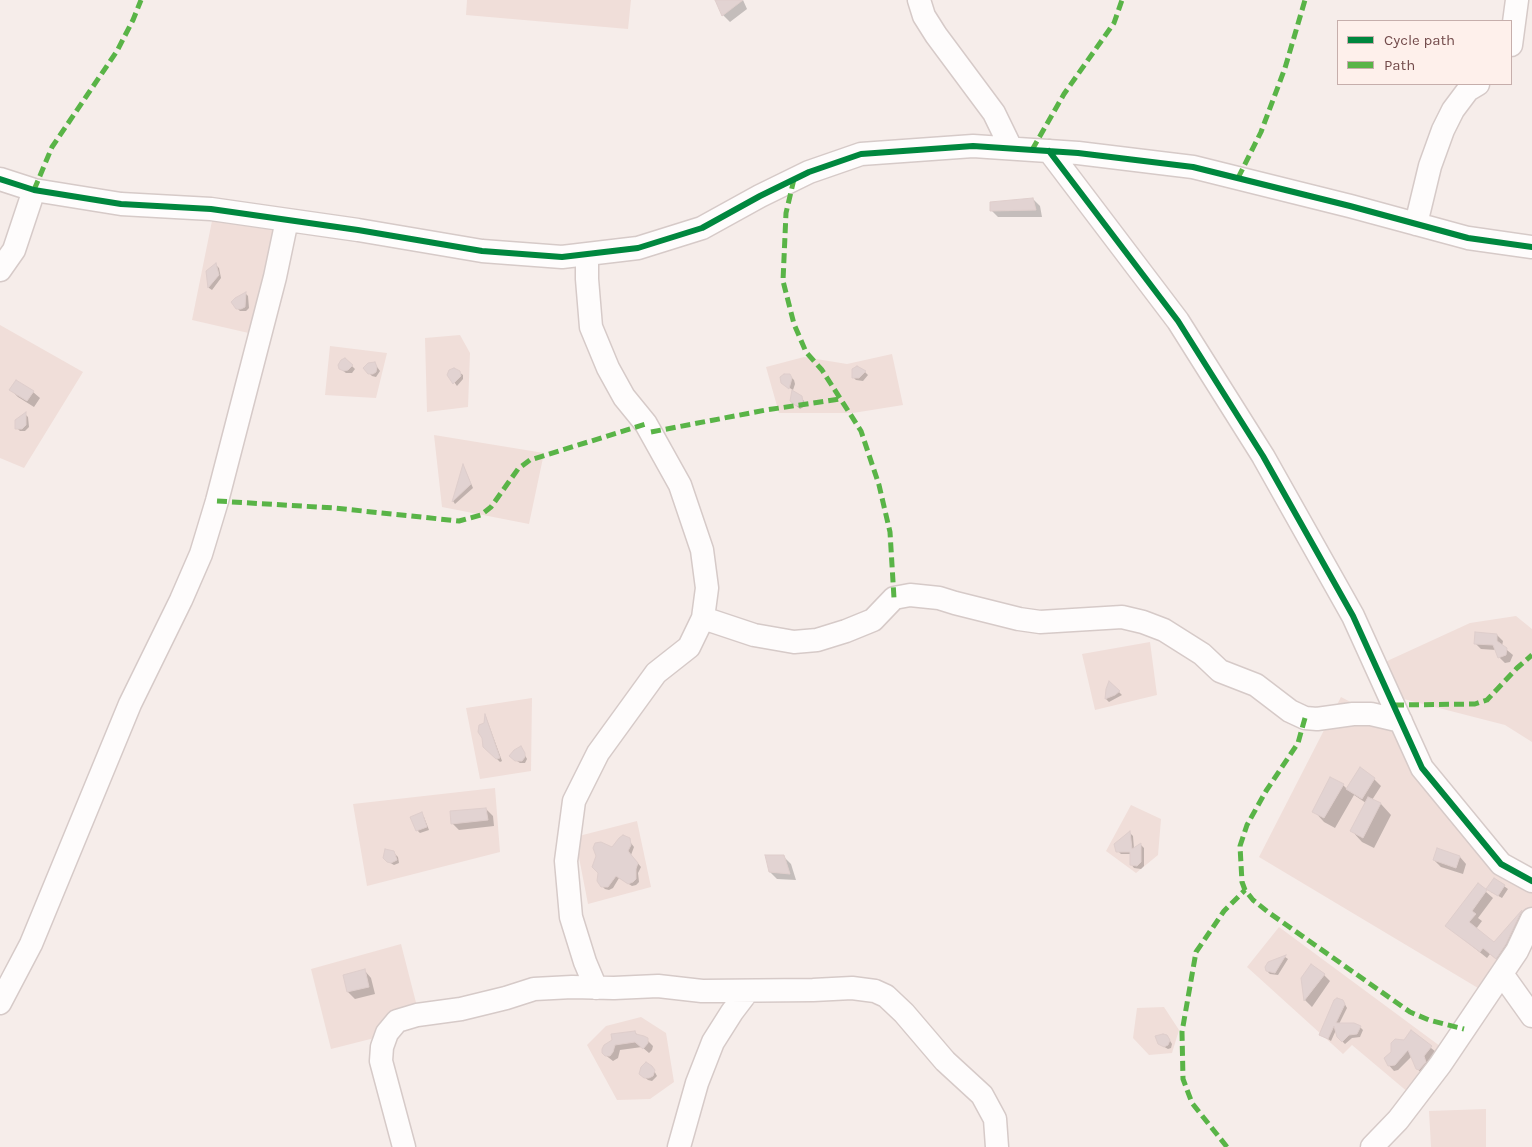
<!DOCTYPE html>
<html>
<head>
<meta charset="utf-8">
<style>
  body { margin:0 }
  #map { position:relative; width:1532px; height:1147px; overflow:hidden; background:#f6edea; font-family:Karla,sans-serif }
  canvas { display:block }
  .legend { position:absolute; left:1337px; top:20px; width:175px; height:65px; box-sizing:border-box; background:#fef0eb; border:1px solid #c6aeab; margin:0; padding:6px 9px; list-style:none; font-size:15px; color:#734b4b }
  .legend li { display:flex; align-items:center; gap:10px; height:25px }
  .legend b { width:25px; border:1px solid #c6aeab }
</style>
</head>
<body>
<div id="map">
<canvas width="1532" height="1147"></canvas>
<ul class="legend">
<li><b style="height:6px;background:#00873e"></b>Cycle path</li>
<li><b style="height:6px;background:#59b447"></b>Path</li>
</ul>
</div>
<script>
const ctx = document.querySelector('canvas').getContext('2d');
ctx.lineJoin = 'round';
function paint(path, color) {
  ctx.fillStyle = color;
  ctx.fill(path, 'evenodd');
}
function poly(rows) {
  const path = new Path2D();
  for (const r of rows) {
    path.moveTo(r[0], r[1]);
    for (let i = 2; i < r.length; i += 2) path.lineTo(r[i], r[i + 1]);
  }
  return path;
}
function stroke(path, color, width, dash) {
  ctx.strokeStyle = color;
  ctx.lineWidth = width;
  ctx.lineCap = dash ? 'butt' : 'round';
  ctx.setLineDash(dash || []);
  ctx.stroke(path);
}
paint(poly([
  [467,0,631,0,628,29,466,15],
  [213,216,285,223,253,334,192,320],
  [0,325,83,372,24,468,0,458],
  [460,335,470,353,468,407,427,412,425,338],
  [330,346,387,353,376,398,325,395],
  [892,354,903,405,853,413,779,413,766,367,804,357,847,364],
  [434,435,544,453,529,524,442,507],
  [1516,616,1532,629,1532,742,1505,725,1400,698,1385,662,1470,623],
  [1150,642,1157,695,1095,710,1082,654],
  [1341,697,1398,727,1532,893,1532,918,1488,994,1259,857],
  [532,698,531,771,480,779,466,708],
  [495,788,500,852,367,886,353,804],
  [1131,805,1161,819,1158,855,1136,873,1106,851],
  [637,821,651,887,588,904,575,837],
  [1279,927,1444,1049,1409,1093,1352,1045,1343,1054,1247,967],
  [401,944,422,1026,331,1049,311,969],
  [1164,1007,1179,1030,1172,1053,1149,1055,1133,1038,1137,1008],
  [641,1017,666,1033,674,1082,650,1099,617,1100,587,1045,606,1026],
  [1486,1109,1486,1147,1431,1147,1429,1111]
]), '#f0ded9');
paint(poly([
  [717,0,743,0,747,9,730,22,723,15],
  [1033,199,1040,206,1042,217,998,217,991,210],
  [216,265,219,268,221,278,212,290,209,288,207,272],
  [246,294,248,296,249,308,246,311,240,311,237,308],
  [345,359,355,369,352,373,346,373,342,370],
  [375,364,380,371,376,377,372,376,369,373],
  [459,372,463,375,463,379,457,386,449,375],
  [865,372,868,375,863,381,856,380,853,377],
  [791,377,794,380,795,384,793,390,785,385],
  [11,390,33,392,40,398,34,407,18,397],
  [801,397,804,401,805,406,800,409,791,401],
  [25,414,28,417,29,427,25,431,20,431,17,428],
  [464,467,473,488,455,504,453,501],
  [1497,635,1503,641,1502,646,1513,655,1510,662,1505,663,1499,657,1496,650,1481,649,1475,643],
  [1110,683,1122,695,1109,702,1106,699],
  [486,717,502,761,500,762,484,746],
  [521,748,527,759,525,763,520,763,514,759],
  [1374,779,1381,786,1372,800,1381,804,1391,815,1374,848,1362,842,1352,831,1366,803,1354,795,1335,828,1324,822,1314,811,1343,785,1347,789],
  [486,809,493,816,494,826,459,830,452,823],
  [421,814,424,817,429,830,420,833,417,830],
  [1130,833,1133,836,1134,849,1141,845,1144,848,1144,866,1141,869,1134,868,1131,864,1131,854,1121,854,1118,851],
  [627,838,634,847,631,855,641,867,638,873,639,882,636,885,632,886,619,878,613,888,609,890,605,889,602,886,613,848],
  [395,854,398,857,399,863,394,865,387,861],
  [784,857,791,864,796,880,777,879,770,872],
  [1460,857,1466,864,1463,874,1441,867,1434,860],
  [1494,879,1508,889,1502,898,1491,892],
  [1478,885,1493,898,1478,918,1482,921,1476,929,1494,944,1522,912,1528,917,1503,965,1490,954,1487,958,1447,926],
  [1285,957,1288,959,1278,975,1270,974,1267,971,1267,964],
  [365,971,371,978,375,994,355,999,348,992,345,976],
  [1324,975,1330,981,1312,1007,1305,1000,1302,978],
  [1343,1001,1347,1008,1339,1024,1360,1027,1363,1030,1360,1037,1352,1038,1345,1044,1338,1037,1336,1030,1331,1041,1320,1034],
  [635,1032,638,1036,644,1037,653,1046,652,1050,649,1053,642,1047,620,1050,618,1058,613,1061,604,1054,603,1051],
  [1411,1032,1436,1052,1422,1074,1417,1068,1412,1056,1398,1070,1394,1071,1386,1062,1385,1059,1405,1042],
  [1167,1036,1172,1044,1171,1048,1168,1049,1161,1045],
  [652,1067,657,1076,652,1081,648,1080,643,1076]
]), '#0003');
const building = poly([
  [715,0,743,0,722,16,715,0],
  [1033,198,1036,210,990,211,990,202,1033,198],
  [216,263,219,275,208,288,206,271,216,263],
  [246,292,245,307,241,309,236,309,231,302,235,298,246,292],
  [345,358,353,365,348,370,344,371,339,369,338,365,341,360,345,358],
  [375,362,377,367,376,372,373,374,368,374,363,368,368,363,375,362],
  [857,366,866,371,859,378,852,378,852,369,857,366],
  [454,368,460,371,461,376,453,384,447,375,449,370,454,368],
  [784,374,790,374,792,378,789,389,781,383,780,377,784,374],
  [16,380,34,391,27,401,9,390,16,380],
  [792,390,802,396,803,403,799,405,796,406,790,401,792,390],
  [26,412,26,425,22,429,15,429,15,420,26,412],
  [463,464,471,484,452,502,463,464],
  [1475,632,1497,634,1497,641,1507,648,1506,655,1498,658,1493,645,1474,644,1475,632],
  [1109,681,1120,691,1115,695,1105,699,1106,689,1109,681],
  [485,714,500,758,496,759,483,747,482,738,478,732,479,725,484,723,485,714],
  [521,746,525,753,525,757,522,761,515,761,509,756,514,750,521,746],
  [1360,767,1375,778,1362,799,1346,789,1360,767],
  [1330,777,1344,784,1324,818,1312,812,1330,777],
  [1368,797,1381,803,1363,838,1350,831,1368,797],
  [486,808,488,820,451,824,450,811,486,808],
  [422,812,427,827,416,831,410,817,422,812],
  [1130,831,1132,849,1141,843,1141,862,1137,866,1130,865,1130,852,1116,852,1114,844,1130,831],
  [623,835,630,838,631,845,628,851,638,863,636,869,636,879,633,882,628,884,616,876,608,887,601,887,597,881,598,873,592,867,596,856,593,848,595,843,601,842,612,847,619,838,623,835],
  [1437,848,1460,856,1456,868,1433,860,1437,848],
  [385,849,394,851,397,860,391,863,387,862,383,858,385,849],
  [765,855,784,855,790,874,769,872,765,855],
  [1494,878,1505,885,1498,896,1486,889,1494,878],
  [1478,883,1487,890,1472,911,1476,914,1469,922,1494,942,1522,910,1506,944,1496,959,1483,948,1480,952,1445,926,1478,883],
  [1286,955,1275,973,1266,971,1265,967,1268,962,1286,955],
  [1311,964,1325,974,1304,1001,1301,978,1311,964],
  [365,969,369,987,347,992,343,975,365,969],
  [1337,998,1343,1000,1345,1004,1336,1023,1354,1023,1361,1026,1357,1034,1349,1035,1342,1042,1337,1037,1334,1026,1328,1039,1319,1035,1334,1000,1337,998],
  [1411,1030,1432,1046,1424,1056,1426,1062,1419,1070,1416,1069,1408,1050,1395,1065,1388,1066,1384,1058,1391,1052,1391,1043,1395,1039,1404,1040,1411,1030],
  [635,1031,636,1034,644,1036,648,1038,648,1043,643,1049,635,1042,615,1045,613,1052,610,1056,605,1056,602,1053,602,1049,604,1045,612,1040,611,1034,635,1031],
  [1163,1034,1167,1035,1170,1040,1168,1045,1164,1047,1158,1044,1155,1036,1163,1034],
  [646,1062,652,1066,655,1070,653,1076,649,1078,644,1078,639,1074,641,1067,646,1062]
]);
paint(building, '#e2d3d2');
stroke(building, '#dfcecc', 1);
const minor = poly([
  [919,0,924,16,936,35,994,113,1011,148],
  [1511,45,1517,0],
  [1049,151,1178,321,1263,456,1353,616,1422,768,1501,864,1532,881],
  [0,179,34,190,121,204,211,209,358,230,482,251,562,257,638,248,702,228,760,196,809,172,861,154,973,146,1078,153,1193,167,1350,206,1468,238,1532,247],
  [1416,224,1430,166,1443,130,1453,110,1468,90,1478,84],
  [587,254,587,279,591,327,608,368,624,397,646,424,680,485,702,550,707,588,703,618,689,647,656,673,598,753,574,801,566,861,571,917,585,962,596,988],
  [0,270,14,250,34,190],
  [703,618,754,635,794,642,817,640,846,631,873,620,894,598,910,595,939,598,955,603,1019,619,1040,622,1122,617,1143,622,1164,630,1202,654,1220,671,1256,685,1290,711,1305,718,1317,719,1353,714,1371,714,1401,721],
  [1502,974,1532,1016],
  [0,1003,31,944,130,704,181,600,201,554,217,501,275,277,287,220],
  [404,1147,381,1061,382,1047,387,1033,397,1021,417,1015,461,1009,506,998,534,989,572,987,614,988,658,986,702,991,813,990,852,988,875,991,886,996,904,1013,945,1061,982,1095,995,1119,997,1147],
  [679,1147,697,1083,713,1042,732,1012,748,991],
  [1372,1147,1398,1120,1440,1065,1517,951,1532,919]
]);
stroke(minor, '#d6cac8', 25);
stroke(minor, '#fefcfc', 22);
stroke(poly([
  [1032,150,1064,94,1114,23,1122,0],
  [1238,178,1261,132,1285,68,1305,0],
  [794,179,786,213,783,281,794,324,806,352,822,370,861,431,879,485,890,532,894,598],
  [34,190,52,147,117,51,133,20,141,0],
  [651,432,766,410,840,399],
  [217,501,334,508,459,521,481,515,491,507,518,469,530,460,646,424],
  [1394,705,1475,704,1487,700,1517,668,1532,655],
  [1305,718,1298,743,1266,791,1247,825,1240,846,1242,882,1245,890,1253,900,1268,912,1410,1012,1429,1020,1464,1029],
  [1227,1147,1192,1103,1183,1079,1182,1032,1196,952,1224,911,1245,890]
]), '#59b447', 5, [10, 5]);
stroke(poly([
  [1049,151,1178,321,1263,456,1353,616,1422,768,1501,864,1532,881],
  [0,179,34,190,121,204,211,209,358,230,482,251,562,257,638,248,702,228,760,196,809,172,861,154,973,146,1078,153,1193,167,1350,206,1468,238,1532,247]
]), '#00873e', 6);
</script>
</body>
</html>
